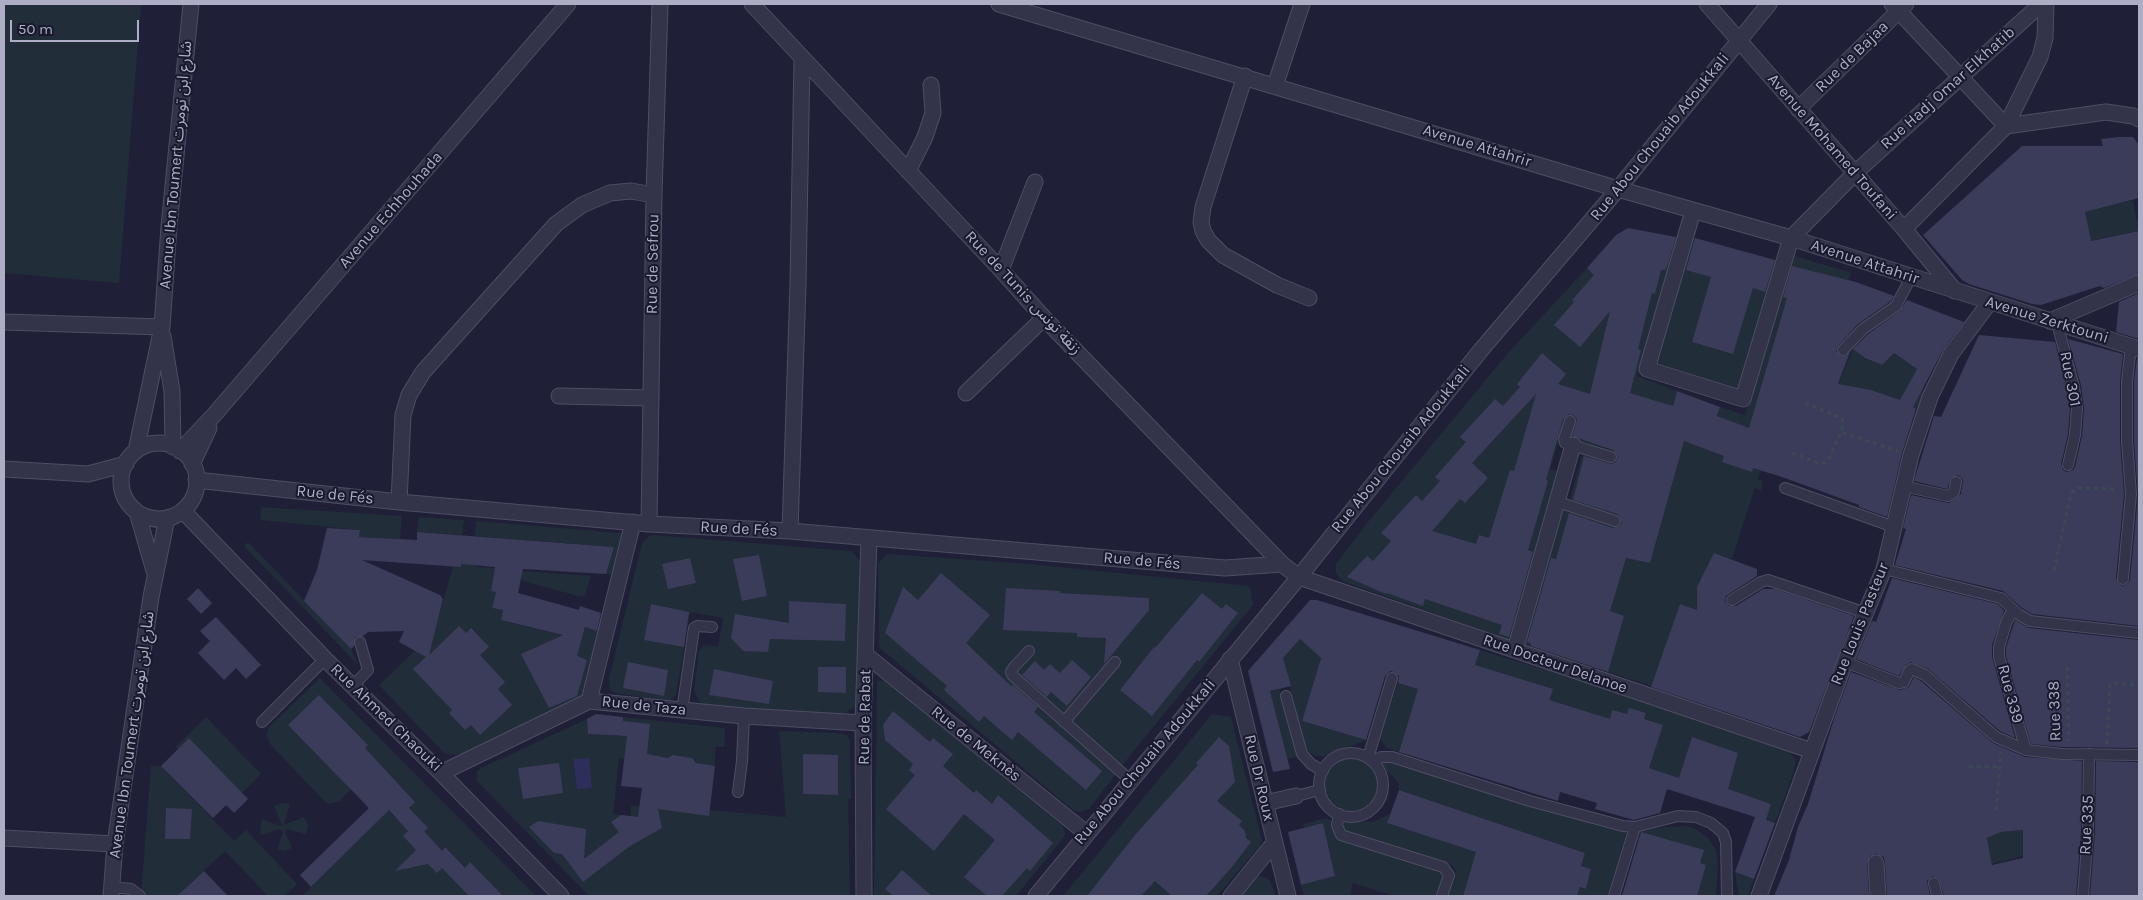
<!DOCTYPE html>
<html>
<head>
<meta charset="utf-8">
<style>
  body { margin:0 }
  #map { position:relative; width:2143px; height:900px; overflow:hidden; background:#1f2038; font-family:Karla,sans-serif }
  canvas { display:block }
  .frame { position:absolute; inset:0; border:5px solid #adadc6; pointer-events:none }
  .scale { position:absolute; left:10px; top:20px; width:129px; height:22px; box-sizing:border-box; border:2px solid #adadc6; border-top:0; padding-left:6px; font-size:15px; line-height:18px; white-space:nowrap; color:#adadc6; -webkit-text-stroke:4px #18192d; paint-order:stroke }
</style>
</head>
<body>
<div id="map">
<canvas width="2143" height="900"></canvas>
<div class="frame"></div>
<div class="scale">50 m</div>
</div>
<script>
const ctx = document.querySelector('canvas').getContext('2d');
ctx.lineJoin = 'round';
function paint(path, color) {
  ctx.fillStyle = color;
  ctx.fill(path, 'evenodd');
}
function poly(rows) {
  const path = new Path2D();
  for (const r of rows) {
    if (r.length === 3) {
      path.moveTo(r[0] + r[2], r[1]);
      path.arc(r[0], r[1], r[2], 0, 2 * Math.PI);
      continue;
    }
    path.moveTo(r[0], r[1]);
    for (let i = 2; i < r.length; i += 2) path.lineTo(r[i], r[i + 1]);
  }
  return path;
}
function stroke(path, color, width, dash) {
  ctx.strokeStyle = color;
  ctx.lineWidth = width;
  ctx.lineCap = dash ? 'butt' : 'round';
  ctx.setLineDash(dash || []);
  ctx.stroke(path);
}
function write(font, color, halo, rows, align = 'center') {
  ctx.font = font + ' Karla,"Noto Sans Arabic",sans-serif';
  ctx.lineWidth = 4;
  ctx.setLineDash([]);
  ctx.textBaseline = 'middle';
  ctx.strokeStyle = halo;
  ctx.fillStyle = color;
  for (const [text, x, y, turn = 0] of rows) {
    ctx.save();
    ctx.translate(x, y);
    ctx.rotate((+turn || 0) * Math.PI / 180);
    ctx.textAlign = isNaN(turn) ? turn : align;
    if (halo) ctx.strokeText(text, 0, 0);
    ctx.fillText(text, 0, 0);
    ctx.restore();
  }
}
paint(poly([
  [4,4,141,4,119,283,4,273],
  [2133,200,2139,231,2090,241,2084,212],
  [1674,237,1680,239,1637,376,1677,391,1665,435,1708,449,1720,407,1745,415,1792,255,1852,273,1792,383,1758,470,1761,471,1757,479,1763,481,1761,490,1755,488,1732,559,1714,553,1697,610,1680,605,1652,686,1521,644,1562,505,1569,503,1582,455,1611,464,1615,452,1568,437,1573,420,1566,418,1550,469,1561,473,1513,641,1345,582,1340,578,1336,574,1336,564,1368,522,1508,353,1587,268,1611,290],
  [1693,238,1777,261,1740,391,1658,363],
  [1853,349,1865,358,1882,365,1894,353,1917,369,1910,382,1924,388,1917,409,1888,396,1838,385],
  [261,507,402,516,400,539,359,537,360,530,260,520],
  [419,517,464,520,462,535,417,532],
  [476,521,621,533,624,535,615,575,606,574,613,547,475,536],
  [653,535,852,551,861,563,856,706,845,713,831,714,705,706,700,702,694,691,699,650,705,645,718,647,723,618,690,612,676,695,672,699,668,701,615,693,610,690,609,679,642,543,649,536],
  [248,542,351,649,358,665,245,547,244,546],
  [888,554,1029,564,1248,586,1251,590,1253,605,1132,753,1089,809,1080,812,1073,810,881,649,879,646,878,563],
  [461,561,473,563,477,567,495,568,491,590,496,592,492,608,503,610,501,620,581,640,585,627,597,631,602,613,605,614,584,695,463,754,455,755,444,753,379,685,429,637,438,619,453,566,460,567],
  [521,571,591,576,585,595,582,597,523,581,520,578],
  [1300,639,1321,658,1302,721,1366,740,1325,756,1317,756,1309,752,1304,745,1283,658],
  [1480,650,1562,675,1787,749,1796,761,1793,774,1775,823,1734,809,1738,798,1649,768,1475,665],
  [320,678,536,896,302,896,379,820,358,796,367,787,397,819,415,802,365,748,368,745,319,695,351,789,340,801,329,804,325,802,270,744,266,735,269,727],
  [885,680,1062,825,1065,833,1064,837,1016,896,874,896,877,681],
  [1398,683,1417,689,1435,688,1412,709,1399,752,1387,748,1379,738],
  [1280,689,1297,757,1287,759,1270,691],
  [1212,714,1231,717,1262,841,1260,846,1217,896,1063,896],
  [206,717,261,774,242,793,189,738,178,749,176,747],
  [623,717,725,728,724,747,716,747,710,810,786,817,779,731,837,733,846,735,850,740,851,799,848,799,850,896,589,896,477,781,477,772,481,768,587,719,589,734,621,736],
  [619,758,647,762,639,806,631,806,631,816,613,814],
  [1352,784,29],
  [1382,759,1625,831,1626,834,1608,896,1577,896,1580,887,1586,889,1591,869,1581,866,1585,853,1399,790,1399,783,1379,763],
  [151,766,161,766,234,841,246,830,297,884,285,896,268,896,225,851,182,891,186,896,141,896],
  [282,803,290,804,284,825,304,817,308,825,306,834,287,829,285,832,292,848,284,851,277,849,283,832,280,829,261,835,260,827,262,819,280,826,282,825,274,806],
  [1390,814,1387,823,1490,856,1471,868,1463,896,1448,896,1456,872,1453,866,1343,832,1341,821,1343,820,1372,822],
  [1326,818,1332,821,1334,830,1438,869,1442,876,1436,896,1394,896,1353,883,1350,896,1304,896,1301,885,1335,876,1323,823,1304,828,1303,824],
  [1686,826,1696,829,1708,838,1716,850,1718,865,1716,896,1622,896,1641,832,1665,827],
  [2023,830,2023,856,1992,864,1987,838,2001,832],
  [1735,872,1754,879,1748,896,1739,896],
  [1260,876,1267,878,1270,881,1276,896,1241,896,1255,878]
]), '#212d39');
paint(poly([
  [589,758,592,788,577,789,573,759]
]), '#2d2f5a');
paint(poly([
  [2119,137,2133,137,2139,145,2139,198,2085,212,2091,241,2139,231,2139,274,2104,288,2100,286,2041,305,2032,304,1969,284,1962,280,1923,235,2022,146,2103,146,2101,139],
  [1628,228,1676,237,1668,264,1665,270,1661,270,1655,294,1652,293,1638,349,1641,350,1630,393,1673,406,1677,391,1720,407,1717,416,1749,428,1787,298,1783,297,1792,266,1856,282,1894,296,1891,301,1858,324,1838,346,1836,351,1841,356,1845,356,1850,352,1838,384,1871,390,1900,400,1917,369,1894,353,1882,365,1865,358,1853,349,1868,334,1900,311,1907,300,1964,322,1943,350,1913,407,1916,409,1902,453,1887,517,1859,507,1859,505,1782,477,1753,468,1752,472,1722,462,1724,456,1684,441,1650,563,1626,558,1610,611,1624,616,1608,672,1531,646,1531,644,1527,642,1551,558,1556,559,1569,513,1613,528,1619,526,1622,523,1620,517,1617,514,1573,500,1584,456,1612,464,1616,462,1618,456,1613,450,1572,436,1577,420,1575,416,1569,414,1563,419,1546,480,1548,481,1528,550,1533,552,1509,637,1499,634,1502,625,1425,599,1423,606,1387,593,1386,594,1347,577,1367,556,1373,561,1391,541,1381,533,1416,495,1422,501,1440,481,1435,477,1466,442,1460,437,1495,399,1503,406,1520,387,1517,384,1542,353,1566,374,1558,384,1590,394,1610,311,1580,347,1554,325,1574,302,1572,300,1594,275,1587,268,1616,235],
  [1536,394,1514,471,1510,470,1489,538,1479,535,1476,544,1432,531,1460,499,1465,503,1488,478,1472,463],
  [1695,238,1775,260,1765,292,1753,288,1733,354,1692,342,1711,277,1686,270],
  [2139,293,2139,339,2116,332,2119,302],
  [1979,335,2055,342,2067,388,2070,408,2068,434,2061,464,2063,470,2067,472,2073,470,2075,467,2082,436,2084,408,2081,385,2068,339,2123,354,2120,381,2120,441,2124,494,2116,578,2119,584,2123,586,2128,583,2130,580,2138,495,2134,441,2134,381,2137,358,2139,358,2139,626,2032,614,2022,608,2003,591,1895,565,1906,529,1903,528,1911,495,1949,503,1961,494,1963,480,1958,475,1951,478,1947,489,1914,481,1934,416,1941,417],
  [327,528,360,530,359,537,417,540,417,532,614,547,606,574,523,569,518,593,579,610,580,606,601,613,597,631,585,627,577,656,587,660,577,696,549,708,521,654,563,635,501,620,503,610,492,608,496,592,491,591,495,567,461,564,461,567,362,560,440,595,443,599,429,655,459,626,466,633,471,628,489,647,480,655,505,682,498,689,512,705,480,735,471,725,465,730,449,713,452,710,413,669,426,657,399,642,404,631,368,632,363,636,355,637,354,646,351,649,304,601,317,570],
  [1714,553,1757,569,1757,576,1726,596,1725,601,1729,606,1736,606,1763,589,1775,589,1854,616,1809,732,1800,737,1651,687,1680,604,1697,610,1697,587],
  [759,555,767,596,742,601,733,559],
  [690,558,696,583,668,589,662,564],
  [941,573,990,615,966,643,1011,686,1013,685,1038,707,1034,712,1102,771,1086,790,1018,732,1012,740,984,716,979,722,944,690,947,686,885,633,903,587,918,600],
  [1892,578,1998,604,2004,611,1992,645,1992,657,2015,738,2000,731,1928,669,1911,662,1905,666,1899,676,1856,659,1872,621,1876,622],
  [198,588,212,603,201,614,187,599],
  [1006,588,1060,591,1060,593,1149,598,1149,610,1104,664,1106,638,1077,637,1077,633,1003,630],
  [1202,593,1222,609,1226,604,1238,613,1199,662,1197,660,1152,716,1120,690,1154,647,1155,648],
  [1310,600,1317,600,1480,650,1475,665,1553,689,1549,700,1610,719,1612,710,1627,714,1629,708,1646,713,1644,719,1663,725,1649,768,1679,778,1692,737,1738,753,1728,789,1771,804,1766,820,1775,823,1754,879,1735,872,1755,817,1667,789,1660,813,1634,820,1595,809,1597,803,1560,792,1558,801,1399,752,1418,689,1398,683,1399,676,1394,672,1390,671,1385,676,1366,740,1302,721,1321,658,1300,639,1283,658,1291,686,1270,691,1290,769,1273,772,1248,671],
  [789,601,846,604,845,641,770,639,768,652,743,651,731,638,735,614,789,623],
  [651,604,689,612,684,647,644,640],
  [216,617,261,665,246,679,236,668,224,680,198,653,210,641,200,631],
  [2015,620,2029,628,2139,640,2139,748,2062,747,2031,744,2006,656,2006,648],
  [1072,660,1091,677,1067,706,1051,692,1047,697,1022,675,1035,661,1044,670,1050,664,1060,673],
  [628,662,668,670,664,696,623,688],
  [818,667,846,667,846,693,818,692],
  [714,669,773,681,769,704,709,695],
  [1851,672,1900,690,1909,687,1914,677,1921,681,1993,743,2025,757,2082,761,2081,833,2076,896,1944,896,1939,879,1933,876,1927,881,1930,896,1887,896,1885,862,1884,857,1876,854,1870,856,1867,863,1869,896,1774,896,1789,860,1798,827,1808,804,1834,719],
  [2023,830,2023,858,1992,865,1987,838,2001,832],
  [319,695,368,745,365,748,415,802,409,808,428,828,424,831,442,851,445,847,465,868,470,862,503,896,469,896,442,868,437,873,428,864,395,871,416,850,403,836,408,831,389,810,311,887,300,875,369,808,288,725],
  [893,711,930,742,933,738,953,754,943,766,974,793,976,790,992,804,998,795,1053,843,1030,871,1027,868,1002,896,987,896,964,877,995,840,964,814,934,851,886,809,915,775,909,770,913,764,885,740,883,725],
  [596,714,623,717,623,721,650,724,647,754,668,758,673,755,692,758,696,763,715,766,709,816,658,809,662,828,630,846,583,882,562,854,554,853,529,827,538,821,586,829,584,859,619,832,611,822,621,815,638,817,642,788,621,786,627,736,588,734,587,719],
  [1219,737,1229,746,1235,782,1217,801,1242,821,1239,825,1245,831,1246,838,1251,842,1232,867,1206,896,1172,896,1155,881,1141,896,1087,896,1135,835,1198,765,1196,763],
  [189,738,248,799,234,813,226,805,213,818,161,766],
  [803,754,838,755,838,795,803,794],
  [2096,761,2139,762,2139,896,2090,896,2095,833],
  [559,763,563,793,523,799,518,768],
  [1399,790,1585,853,1581,866,1591,869,1586,889,1580,887,1577,896,1463,896,1476,852,1387,823],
  [166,808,192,809,190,839,165,839],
  [1323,823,1335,876,1301,885,1288,832],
  [1641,832,1704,850,1700,863,1706,865,1697,896,1622,896],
  [902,870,932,896,893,896,885,889],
  [204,871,228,896,177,896]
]), '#3b3c59');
const service = poly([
  [2057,323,2074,387,2077,408,2075,435,2068,465],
  [1843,350,1863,329,1896,306,1911,277],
  [1570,421,1564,439,1565,443,1611,457],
  [1903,486,1948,496,1954,492,1956,482],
  [1785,488,1894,527],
  [1558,502,1615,521],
  [1884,569,2001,598,2018,614,2030,621,2139,633],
  [2123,579,2131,494,2127,441,2127,381,2131,346],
  [1732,600,1761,582,1768,580,1866,613],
  [2013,609,2006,623,1999,647,1999,657,2026,750],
  [1029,651,1014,667,1011,672,1013,676,1130,780],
  [1845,662,1899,683,1904,682,1909,671,1912,669,1925,675,1996,737,2026,750,2062,754,2139,755],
  [353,686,368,670,360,642],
  [1286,696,1302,754,1311,764,1323,771],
  [682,711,694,628,697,626,712,627],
  [262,722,325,659],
  [1064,722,1115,662],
  [1351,785,32],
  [1368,758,1392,678],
  [1373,761,1381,757,1392,757,1530,801,1623,826,1635,827,1678,816,1696,817,1711,823,1723,833,1726,842,1727,896],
  [738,792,742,761,744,716],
  [1296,796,1320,790],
  [1339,814,1337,825,1341,835,1443,867,1449,875,1442,896],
  [1934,883,1937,896],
  [112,887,131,889,140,896],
  [1614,896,1635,827],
  [2083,896,2088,833,2089,754]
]);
const minor = poly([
  [752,4,1001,270,1044,318,1282,564,1299,577,1812,751],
  [1707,4,1904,229,1955,291],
  [1892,4,2006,126,2106,112,2133,116,2139,119],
  [1245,76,1203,207,1201,222,1203,231,1208,240,1223,255,1277,285,1309,298],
  [1275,86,1302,4],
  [1798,109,1906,4],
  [908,171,925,137,933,113,931,85],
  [1693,211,1647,369,1743,399,1791,238,1855,173,2041,4],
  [1904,229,2006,126,2040,57,2045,38,2046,4],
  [1001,270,1035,182],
  [2050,321,2139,283],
  [4,322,162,327],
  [163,336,172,391,173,447],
  [966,393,1044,318],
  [559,396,651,398],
  [159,481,38],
  [136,451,162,327,169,226,191,4],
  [180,451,214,415,568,4],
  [192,464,209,428],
  [4,469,88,474,126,464],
  [196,480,399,502,649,524,790,531,1225,568,1282,564],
  [399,502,403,415,409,395,423,372,556,224,582,205,610,193,631,191,654,195],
  [183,511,325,659,441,773,561,896],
  [137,512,154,571],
  [649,524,654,195,660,4],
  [790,531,798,284,802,58],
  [1515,650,1573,445],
  [866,655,1086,833],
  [1230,659,1288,896],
  [589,701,633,522],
  [441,773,589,701,744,716,863,723],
  [1265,803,1296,796],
  [4,838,115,844],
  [1876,863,1878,896],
  [111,896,115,844,151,597,167,518],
  [864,896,863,723,869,538],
  [1036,896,1299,577,1481,350,1618,189,1769,4],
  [1231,896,1274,843],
  [1759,896,1845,662,1884,569,1911,455,1930,397,1951,354,1990,302]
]);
const tertiary = poly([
  [999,4,1618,189,1791,238,2139,349]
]);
stroke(service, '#4d4e64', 12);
stroke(minor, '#4d4e64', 17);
stroke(tertiary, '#4d4e64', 17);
stroke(poly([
  [1805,403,1842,418,1843,422,1841,432,1898,451],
  [1792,453,1821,464,1825,463,1829,459,1841,432],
  [2054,571,2071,493,2078,488,2118,489],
  [2067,667,2069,741],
  [2107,744,2110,685,2113,683,2139,685],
  [1969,767,2000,767],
  [1996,810,2001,752]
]), '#3c4954', 3, [4, 4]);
stroke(service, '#333349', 10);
stroke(minor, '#333349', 15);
stroke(tertiary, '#333349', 15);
write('16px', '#adadc6', '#18192d', [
  ["Rue de Bajaa",1852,57,-44],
  ["Rue Hadj Omar Elkhatib",1948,88,-42],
  ["Rue Abou Chouaib Adoukkali",1660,137,-51],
  ["Avenue Attahrir",1477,146,17],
  ["Avenue Mohamed Toufani",1832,147,49],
  ["Avenue Ibn Toumert شارع ابن تومرت",176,165,-85],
  ["Avenue Echhouhada",391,210,-49],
  ["Avenue Attahrir",1865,262,18],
  ["Rue de Sefrou",653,264,-89],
  ["Rue de Tunis زنقة تونس",1023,293,47],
  ["Avenue Zerktouni",2047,320,17],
  ["Rue 301",2070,379,79],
  ["Rue Abou Chouaib Adoukkali",1401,449,-51],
  ["Rue de Fés",335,495,6],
  ["Rue de Fés",739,529,3],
  ["Rue de Fés",1142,561,5],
  ["Rue Louis Pasteur",1860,624,-68],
  ["Rue Docteur Delanoe",1555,664,19],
  ["Rue 339",2010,694,75],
  ["Rue de Taza",644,706,6],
  ["Rue 338",2055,711,-92],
  ["Rue de Rabat",865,717,-89],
  ["Rue Ahmed Chaouki",386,718,44],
  ["Avenue Ibn Toumert شارع ابن تومرت",132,735,-82],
  ["Rue de Meknès",976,744,39],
  ["Rue Abou Chouaib Adoukkali",1145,762,-50],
  ["Rue Dr Roux",1259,778,77],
  ["Rue 335",2087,825,-87]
]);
</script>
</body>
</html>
